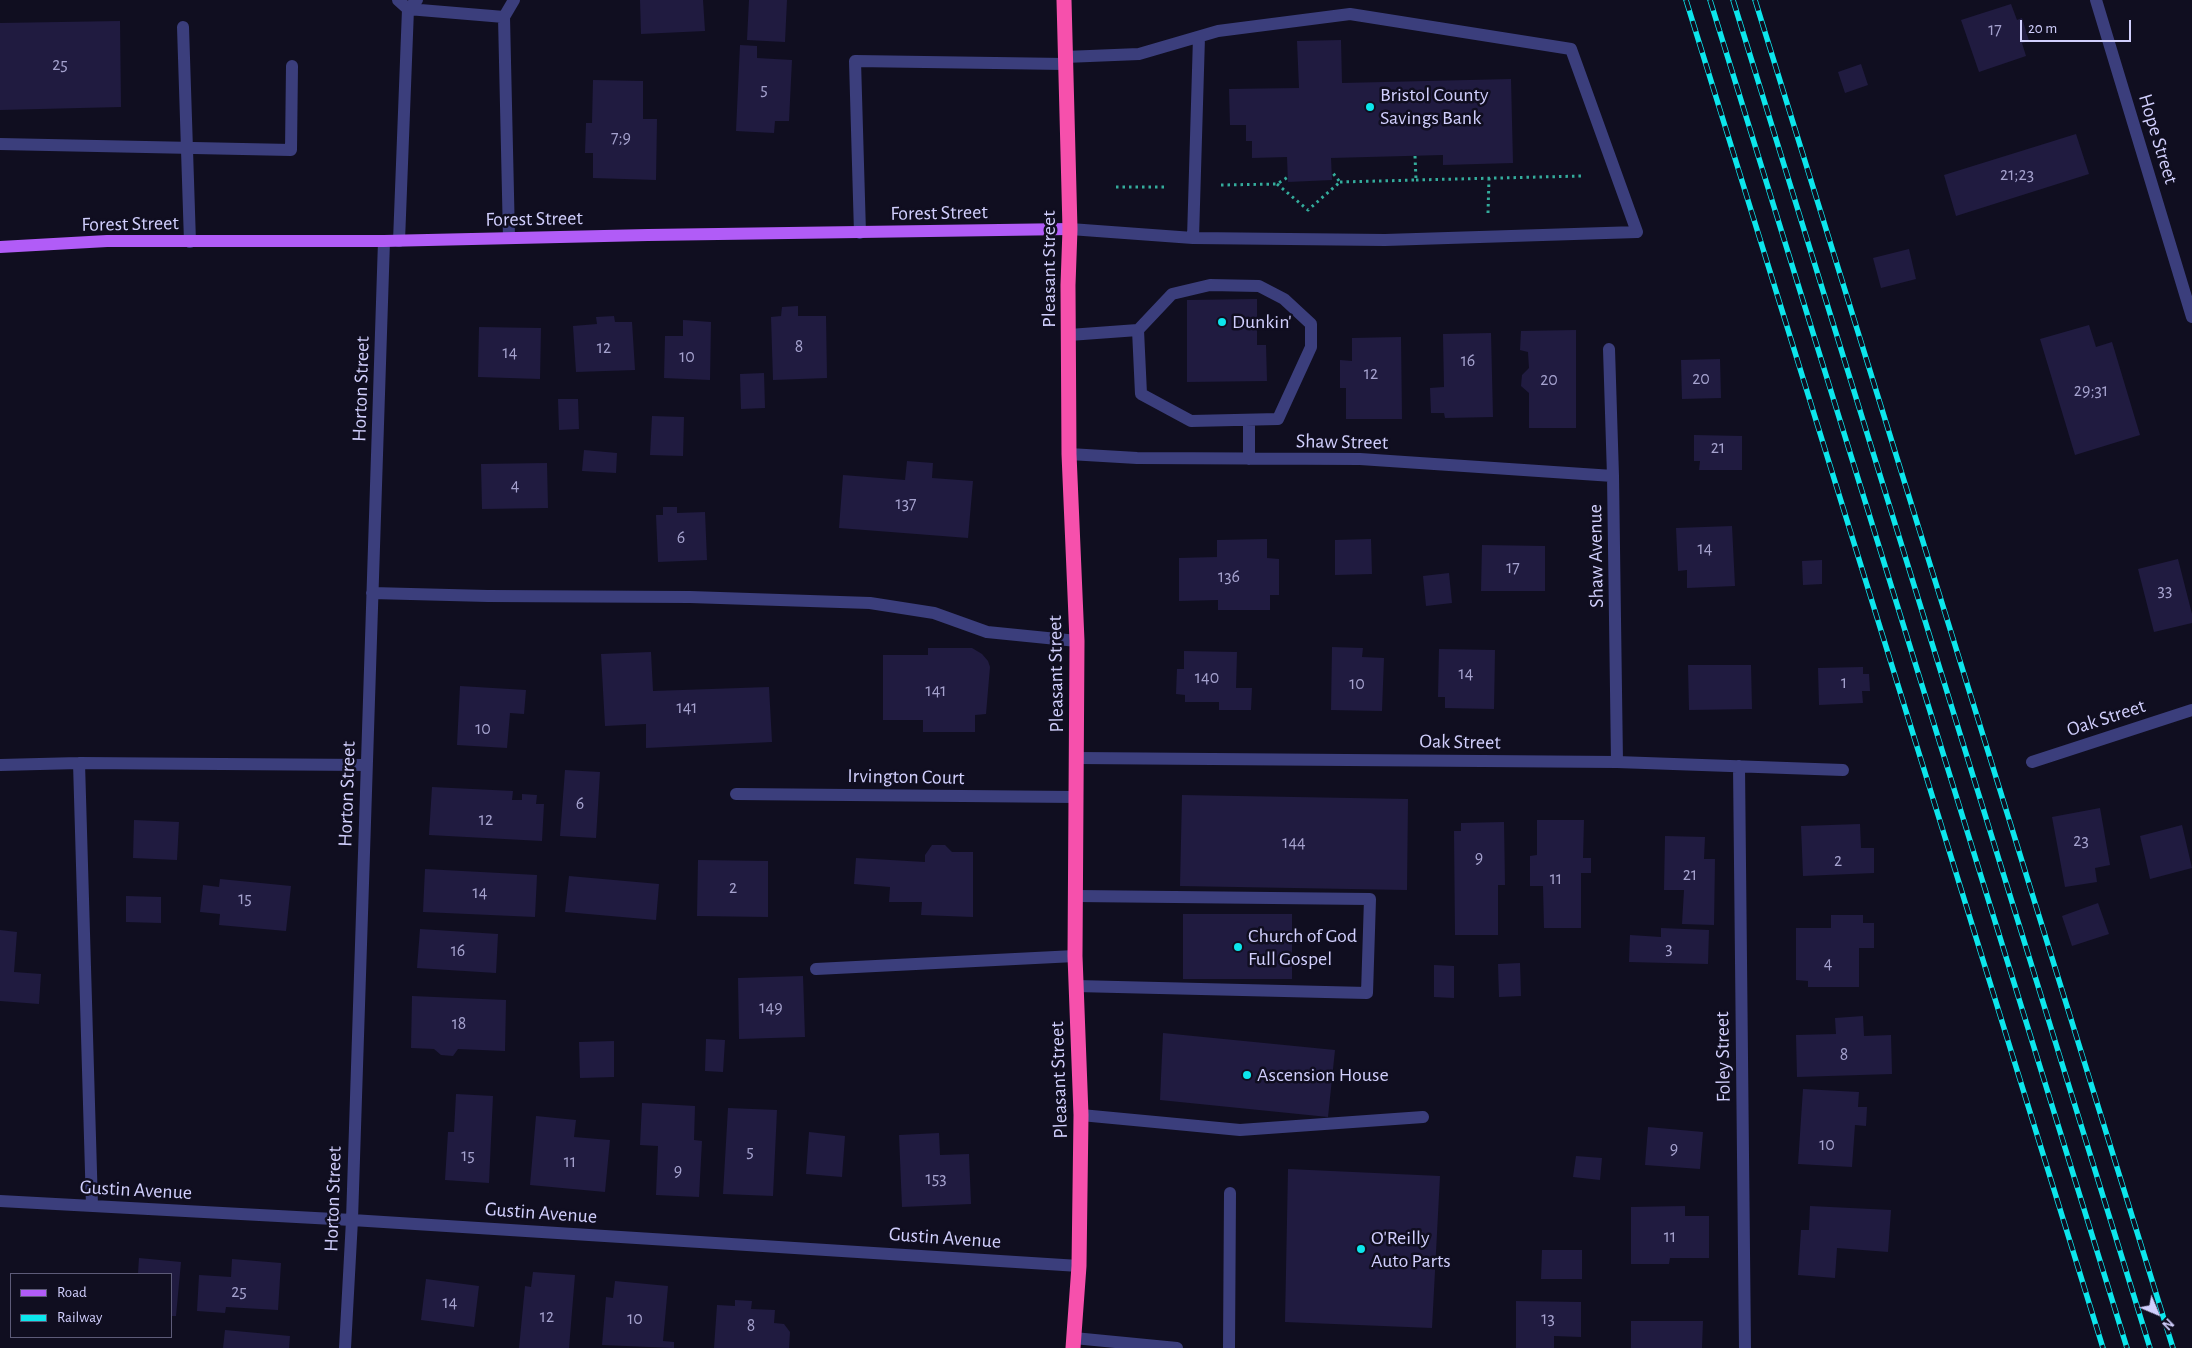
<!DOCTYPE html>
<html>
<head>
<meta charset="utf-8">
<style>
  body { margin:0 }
  #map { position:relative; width:2192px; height:1348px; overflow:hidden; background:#100e20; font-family:"Alegreya Sans",sans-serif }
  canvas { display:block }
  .legend { position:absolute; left:10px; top:1273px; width:162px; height:65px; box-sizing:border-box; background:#100e20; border:1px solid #5d5b78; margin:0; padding:6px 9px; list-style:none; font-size:15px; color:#d1cffd }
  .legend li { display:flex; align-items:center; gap:10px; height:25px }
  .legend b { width:25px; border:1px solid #5d5b78 }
  .north { position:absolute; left:2132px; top:1288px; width:50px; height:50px; -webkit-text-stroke:4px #100e20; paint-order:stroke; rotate:135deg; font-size:14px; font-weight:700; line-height:20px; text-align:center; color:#d1cffd }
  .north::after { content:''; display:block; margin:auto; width:18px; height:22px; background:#d1cffd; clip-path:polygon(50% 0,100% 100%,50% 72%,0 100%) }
  .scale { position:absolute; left:2020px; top:20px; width:111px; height:22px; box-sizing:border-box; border:2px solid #d1cffd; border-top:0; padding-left:6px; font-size:15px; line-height:18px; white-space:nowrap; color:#d1cffd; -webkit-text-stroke:4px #100e20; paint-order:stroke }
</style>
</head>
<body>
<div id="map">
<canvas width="2192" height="1348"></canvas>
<ul class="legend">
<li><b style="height:6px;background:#b15cf7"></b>Road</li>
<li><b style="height:6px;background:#0ce6ec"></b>Railway</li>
</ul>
<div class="north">N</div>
<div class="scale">20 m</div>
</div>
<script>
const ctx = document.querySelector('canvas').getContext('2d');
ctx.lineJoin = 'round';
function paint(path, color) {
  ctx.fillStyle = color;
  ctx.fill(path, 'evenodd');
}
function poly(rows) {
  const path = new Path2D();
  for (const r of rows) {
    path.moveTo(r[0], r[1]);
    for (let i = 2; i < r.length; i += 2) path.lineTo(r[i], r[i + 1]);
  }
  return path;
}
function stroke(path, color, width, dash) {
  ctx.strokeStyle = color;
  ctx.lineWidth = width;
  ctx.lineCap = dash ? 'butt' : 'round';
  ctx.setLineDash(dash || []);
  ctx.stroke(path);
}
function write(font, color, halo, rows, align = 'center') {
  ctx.font = font + ' "Alegreya Sans",sans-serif';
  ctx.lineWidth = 5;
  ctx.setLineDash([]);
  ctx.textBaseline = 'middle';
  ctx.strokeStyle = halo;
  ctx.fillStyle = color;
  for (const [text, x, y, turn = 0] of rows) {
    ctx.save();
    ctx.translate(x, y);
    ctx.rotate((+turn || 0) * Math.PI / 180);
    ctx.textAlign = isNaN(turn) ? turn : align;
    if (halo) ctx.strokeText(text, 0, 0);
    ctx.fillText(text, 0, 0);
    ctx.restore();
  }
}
paint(poly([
  [640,0,703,0,705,31,641,34],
  [749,0,787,0,785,42,747,40],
  [2011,4,2017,20,2022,18,2029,41,2022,43,2026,56,1979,72,1961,20],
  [120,21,121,107,0,110,0,23],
  [1341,40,1342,83,1511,79,1513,163,1443,165,1443,155,1331,158,1332,180,1288,182,1287,157,1252,158,1252,141,1246,141,1246,125,1230,125,1229,89,1299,88,1297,41],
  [740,45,757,46,757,58,792,60,789,121,775,121,774,133,736,131],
  [1861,64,1868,85,1845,93,1838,72],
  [593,80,643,81,643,119,657,119,656,180,593,178,593,153,585,153,586,123,592,123],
  [2076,134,2089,174,1956,216,1944,175],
  [1909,249,1916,279,1881,288,1873,258],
  [1257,299,1257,345,1266,345,1267,381,1187,382,1187,300],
  [798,306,798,316,826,316,827,378,773,380,771,317,781,316,782,307],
  [614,316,615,322,632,322,635,370,576,372,573,326,597,324,596,317],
  [683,320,711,322,710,380,664,378,665,336,683,336],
  [2089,325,2096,347,2112,342,2140,435,2075,455,2040,339],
  [479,327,541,328,540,379,478,377],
  [1576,330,1576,428,1529,428,1529,393,1521,386,1522,375,1529,368,1528,352,1520,350,1521,331],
  [1491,333,1493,417,1445,418,1444,413,1431,413,1430,388,1444,387,1443,334],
  [1401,337,1402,419,1346,419,1346,388,1340,388,1340,360,1352,361,1352,338],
  [1720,359,1721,398,1682,399,1681,360],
  [764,373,765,408,741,409,740,374],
  [558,399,578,399,579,429,559,430],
  [652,416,684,417,683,456,650,455],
  [1694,435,1742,436,1742,470,1699,470,1700,461,1694,461],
  [584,450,617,453,616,473,582,471],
  [907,461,933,463,932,478,973,481,968,538,839,528,843,475,905,480],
  [547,463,548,508,482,509,481,464],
  [663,507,677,507,677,513,705,512,707,560,658,562,656,515,663,515],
  [1732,526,1735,586,1687,588,1687,570,1678,571,1676,528],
  [1267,539,1267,558,1279,559,1279,595,1270,595,1270,610,1218,610,1218,600,1179,601,1179,558,1217,557,1217,540],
  [1371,539,1372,574,1335,575,1335,540],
  [1482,545,1545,546,1545,591,1481,591],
  [2178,559,2192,614,2192,623,2154,632,2138,569],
  [1822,560,1822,584,1803,585,1802,561],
  [1449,573,1452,603,1426,606,1423,576],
  [1332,647,1363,648,1362,657,1384,658,1382,711,1331,710],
  [928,648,972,648,982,654,988,661,990,667,986,714,975,715,975,732,923,732,923,720,883,720,883,655,928,655],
  [1439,649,1495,650,1494,709,1445,708,1445,697,1438,697],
  [1184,651,1237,652,1236,688,1252,688,1251,710,1219,710,1219,702,1185,702,1185,695,1176,694,1177,669,1184,669],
  [651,652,653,691,769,687,772,742,646,748,646,724,605,726,601,654],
  [1688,665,1751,665,1752,709,1689,710],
  [1863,667,1863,674,1869,674,1870,691,1862,691,1863,703,1819,705,1818,668],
  [460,686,526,690,524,714,510,713,507,748,457,745],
  [565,770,600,772,596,838,560,836],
  [432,787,513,791,512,800,522,800,522,794,537,795,536,804,544,804,542,841,429,835],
  [1182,795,1408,799,1407,890,1180,886],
  [2100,808,2110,865,2095,868,2097,882,2065,887,2052,817],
  [134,820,179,822,177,860,133,858],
  [1537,820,1584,820,1583,858,1591,858,1591,873,1581,873,1581,928,1544,928,1543,886,1530,886,1530,856,1537,855],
  [1504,822,1505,885,1498,885,1498,935,1455,935,1454,831,1461,831,1461,823],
  [1860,824,1861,848,1874,848,1874,873,1803,876,1801,826],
  [2182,825,2192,868,2150,879,2140,836],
  [1665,836,1705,837,1704,859,1715,859,1714,925,1682,924,1684,890,1664,890],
  [932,845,945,845,952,852,973,852,973,917,921,915,922,902,889,902,890,887,854,884,856,858,925,862,925,855],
  [698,860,768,861,768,917,697,916],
  [425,869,537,875,535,917,423,912],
  [569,876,659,884,656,920,565,912],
  [220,879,291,886,286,931,219,925,220,914,200,912,203,885,219,887],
  [126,896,161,897,161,923,126,922],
  [2098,903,2109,934,2072,946,2062,916],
  [1183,914,1292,914,1292,979,1183,979],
  [1831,915,1863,915,1863,923,1874,923,1874,948,1859,948,1859,987,1808,987,1808,981,1796,980,1796,928,1831,928],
  [1661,928,1709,930,1708,964,1629,962,1630,935,1661,937],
  [420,929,498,934,496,973,417,968],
  [0,930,17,932,14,972,41,974,39,1004,0,1001],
  [1520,963,1521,996,1499,997,1498,964],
  [1434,965,1454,966,1454,998,1434,997],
  [803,976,805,1037,739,1039,738,978],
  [412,996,506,1000,505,1051,458,1049,453,1056,441,1055,434,1049,411,1048],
  [1863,1016,1864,1036,1891,1035,1892,1074,1797,1077,1796,1035,1836,1034,1835,1018],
  [1163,1033,1335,1050,1328,1117,1160,1100],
  [706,1039,725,1040,723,1072,705,1071],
  [614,1041,614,1077,580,1078,579,1042],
  [1803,1089,1859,1092,1858,1107,1867,1107,1866,1126,1855,1125,1852,1167,1798,1164],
  [456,1094,493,1096,489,1183,445,1180,448,1132,454,1132],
  [642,1103,695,1106,694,1140,702,1141,699,1197,656,1195,658,1146,640,1145],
  [728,1108,777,1110,773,1196,723,1194],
  [536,1116,576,1120,574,1137,610,1140,605,1192,530,1185],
  [1648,1127,1703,1132,1700,1169,1645,1165],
  [809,1132,845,1136,842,1177,806,1174],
  [939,1133,940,1155,969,1154,971,1204,902,1207,899,1135],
  [1576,1156,1602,1158,1600,1180,1573,1177],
  [1288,1169,1440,1176,1432,1328,1285,1322],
  [1685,1206,1685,1216,1709,1216,1709,1258,1670,1258,1669,1264,1631,1264,1631,1207],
  [1810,1206,1891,1210,1888,1252,1837,1248,1835,1278,1798,1275,1801,1230,1809,1230],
  [1542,1250,1582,1250,1582,1279,1541,1279],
  [139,1258,181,1262,176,1316,171,1316,171,1274,138,1274],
  [232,1259,281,1263,278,1310,226,1307,225,1313,197,1311,199,1275,231,1277],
  [533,1272,575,1275,569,1348,519,1348,525,1286,531,1287],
  [426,1279,479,1286,474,1327,421,1320],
  [615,1281,668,1286,663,1341,674,1342,674,1348,602,1345,606,1297,613,1298],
  [735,1300,752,1301,751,1309,775,1310,774,1323,784,1324,790,1332,789,1348,714,1348,717,1305,735,1306],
  [1516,1301,1581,1302,1581,1337,1554,1336,1554,1348,1516,1348],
  [1631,1321,1703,1321,1702,1348,1631,1348],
  [225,1330,290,1336,289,1348,223,1348]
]), '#201b40');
stroke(poly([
  [1416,180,1581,176],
  [1340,182,1416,180,1415,156],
  [1277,184,1308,210,1340,182,1332,172],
  [1221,185,1277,184,1288,177],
  [1116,187,1168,187],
  [1488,213,1489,178]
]), '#34ac9c', 3, [2.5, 4]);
stroke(poly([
  [398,0,408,9,417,0],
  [2096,0,2192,317],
  [504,17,514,0],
  [183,27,190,242],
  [1065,57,1139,54,1218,31,1350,14,1571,49,1637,232,1385,240,1193,238,1070,229],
  [0,144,291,150,292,66],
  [860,233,855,61,1065,64],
  [1193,238,1199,37],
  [399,241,408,9,504,17,509,238],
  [1069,335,1138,330,1172,294,1210,285,1259,286,1284,299,1311,324,1311,347,1278,419,1191,421,1141,394,1138,330],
  [1609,349,1613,476,1617,762],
  [1249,420,1249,459],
  [1069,454,1137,458,1360,459,1613,476],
  [372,593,488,596,690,597,870,603,934,613,987,632,1077,641],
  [1077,758,1617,762,1843,770],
  [2032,762,2192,710],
  [0,765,79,763],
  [1739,766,1745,1348],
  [736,794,1076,797],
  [1076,896,1370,899,1367,993,1076,986],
  [816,969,1075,956],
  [1081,1115,1240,1130,1423,1117],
  [0,1201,352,1220,1079,1266],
  [92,1206,79,763,366,765],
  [1074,1338,1177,1348],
  [345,1348,352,1220,384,241],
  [1229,1348,1230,1193]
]), '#3b3e7c', 12);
stroke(poly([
  [0,247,107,241,384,241,648,235,1070,229]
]), '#b15cf7', 12);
stroke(poly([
  [1064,0,1070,229,1068,285,1069,454,1077,641,1075,956,1081,1115,1079,1266,1073,1348]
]), '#f650ac', 15);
const rail = poly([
  [1686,0,2103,1348],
  [1710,0,2127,1348],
  [1733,0,2150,1348],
  [1755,0,2173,1348]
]);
stroke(rail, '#0ce6ec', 5.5);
stroke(rail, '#100e20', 4, [11]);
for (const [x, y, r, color] of [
  [1370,107,5,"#0ce6ec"],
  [1222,322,5,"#0ce6ec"],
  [1238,947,5,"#0ce6ec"],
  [1247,1075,5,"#0ce6ec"],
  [1361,1249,5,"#0ce6ec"]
]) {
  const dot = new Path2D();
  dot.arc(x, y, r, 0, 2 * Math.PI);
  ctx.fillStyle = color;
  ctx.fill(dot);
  stroke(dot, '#100e20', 2);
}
write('18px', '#a5a2ce', null, [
  ["17",1995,30],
  ["25",60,65],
  ["5",764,90],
  ["7;9",621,138],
  ["21;23",2017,175],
  ["8",799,347],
  ["12",604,348],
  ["14",510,353],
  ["10",687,357],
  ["16",1468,361],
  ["12",1371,374],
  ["20",1701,379],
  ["20",1549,380],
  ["29;31",2091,391],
  ["21",1718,448],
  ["4",515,486],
  ["137",906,504],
  ["6",681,538],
  ["14",1705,549],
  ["17",1513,568],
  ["136",1229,577],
  ["33",2165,591],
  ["14",1466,674],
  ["140",1207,678],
  ["1",1844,683],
  ["10",1357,684],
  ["141",936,691],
  ["141",687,708],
  ["10",483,729],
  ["6",580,804],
  ["12",486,820],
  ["23",2081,841],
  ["144",1294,843],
  ["9",1479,858],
  ["2",1838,861],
  ["21",1690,875],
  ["11",1556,879],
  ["2",733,888],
  ["14",480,893],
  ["15",245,899],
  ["3",1669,949],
  ["16",458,951],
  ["4",1828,964],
  ["149",771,1008],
  ["18",459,1024],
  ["8",1844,1055],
  ["10",1827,1145],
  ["9",1674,1149],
  ["5",750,1152],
  ["15",468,1156],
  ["11",570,1162],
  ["9",678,1171],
  ["153",936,1179],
  ["11",1670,1237],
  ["25",239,1292],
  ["14",450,1303],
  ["12",547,1317],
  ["10",635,1319],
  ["13",1548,1319],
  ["8",751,1326]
]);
write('20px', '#d1cffd', '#100e20', [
  ["Bristol County",1380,95],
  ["Savings Bank",1380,118],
  ["Dunkin'",1232,322],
  ["Church of God",1248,936],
  ["Full Gospel",1248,959],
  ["Ascension House",1257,1075],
  ["O'Reilly",1371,1238],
  ["Auto Parts",1371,1261]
], 'left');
write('20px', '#d1cffd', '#100e20', [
  ["Hope Street",2158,139,73],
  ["Forest Street",939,213,-1],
  ["Forest Street",534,219,-1],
  ["Forest Street",130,224,-1],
  ["Pleasant Street",1049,269,-90],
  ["Horton Street",361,389,-88],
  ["Shaw Street",1342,442,1],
  ["Shaw Avenue",1596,556,-91],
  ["Pleasant Street",1056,674,-91],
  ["Oak Street",2106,718,-18],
  ["Oak Street",1460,742,1],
  ["Irvington Court",906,777,1],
  ["Horton Street",347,794,-88],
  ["Foley Street",1723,1057,-91],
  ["Pleasant Street",1059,1080,-92],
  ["Gustin Avenue",136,1190,3],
  ["Horton Street",333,1199,-88],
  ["Gustin Avenue",541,1213,4],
  ["Gustin Avenue",945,1238,4]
]);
</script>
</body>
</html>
